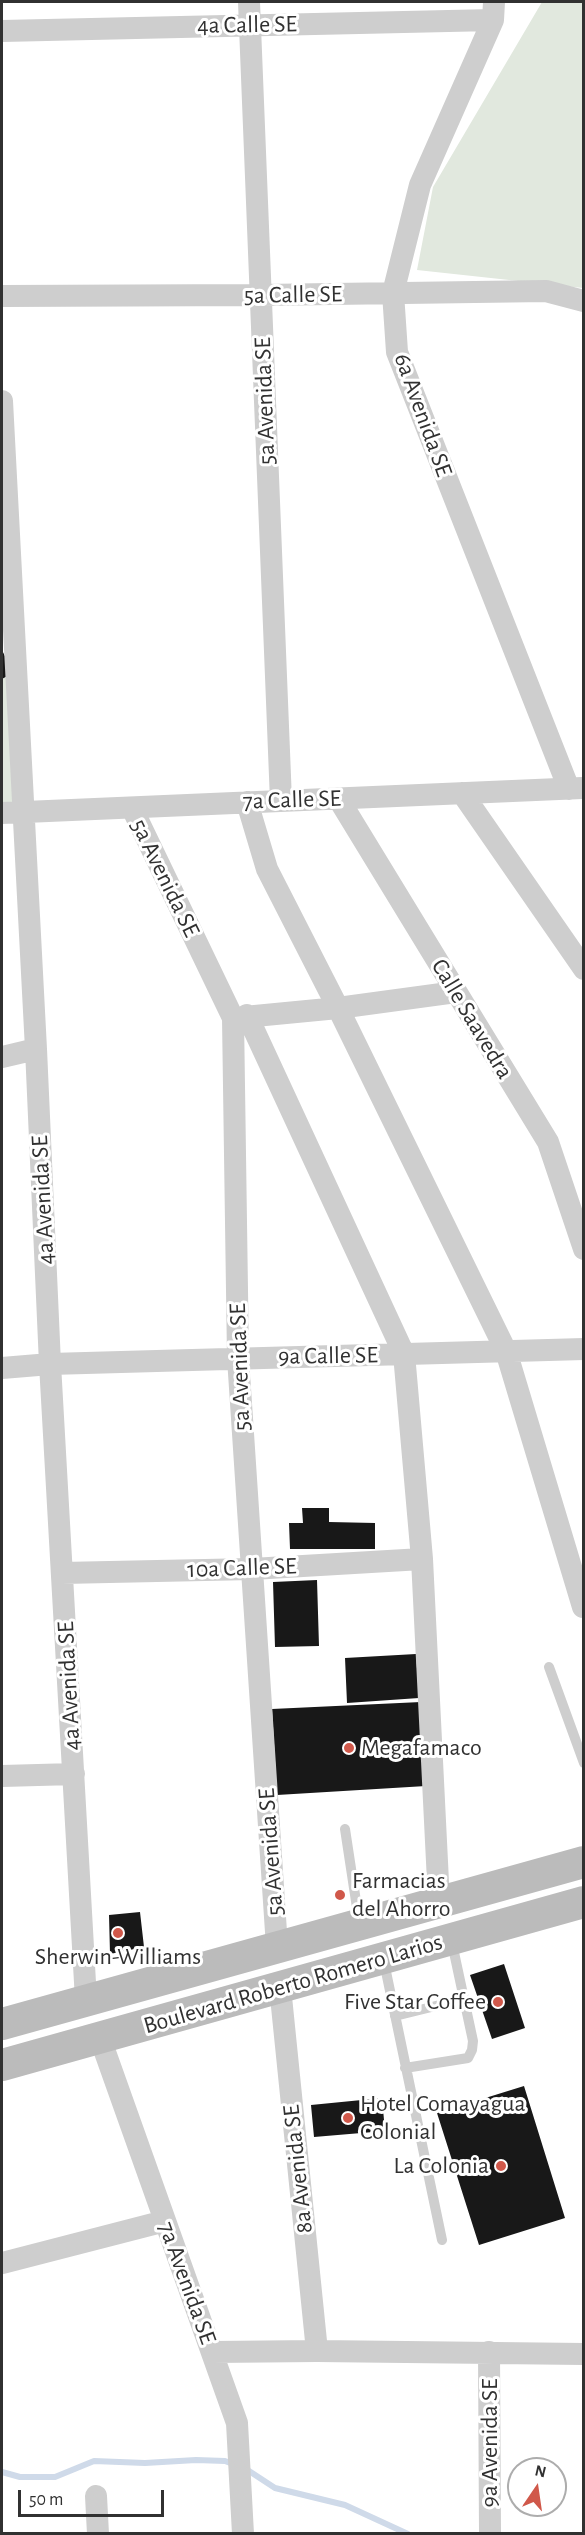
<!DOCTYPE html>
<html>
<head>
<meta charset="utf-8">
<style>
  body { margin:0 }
  #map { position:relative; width:585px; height:2535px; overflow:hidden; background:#fff; font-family:"Alegreya Sans",sans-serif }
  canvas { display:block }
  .frame { position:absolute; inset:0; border:3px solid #313131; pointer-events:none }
  .north { position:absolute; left:507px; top:2457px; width:60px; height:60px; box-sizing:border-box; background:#fff; border:2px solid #adadad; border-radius:50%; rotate:13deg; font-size:16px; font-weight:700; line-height:24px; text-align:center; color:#313131 }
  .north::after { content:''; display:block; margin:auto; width:21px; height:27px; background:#d0584a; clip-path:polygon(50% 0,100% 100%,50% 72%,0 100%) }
  .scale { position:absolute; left:18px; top:2490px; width:146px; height:27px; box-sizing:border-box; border:3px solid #313131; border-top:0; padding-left:8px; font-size:18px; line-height:21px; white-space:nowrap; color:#313131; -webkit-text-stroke:4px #fff; paint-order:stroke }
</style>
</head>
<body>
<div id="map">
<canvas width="585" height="2535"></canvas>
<div class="frame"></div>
<div class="north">N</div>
<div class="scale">50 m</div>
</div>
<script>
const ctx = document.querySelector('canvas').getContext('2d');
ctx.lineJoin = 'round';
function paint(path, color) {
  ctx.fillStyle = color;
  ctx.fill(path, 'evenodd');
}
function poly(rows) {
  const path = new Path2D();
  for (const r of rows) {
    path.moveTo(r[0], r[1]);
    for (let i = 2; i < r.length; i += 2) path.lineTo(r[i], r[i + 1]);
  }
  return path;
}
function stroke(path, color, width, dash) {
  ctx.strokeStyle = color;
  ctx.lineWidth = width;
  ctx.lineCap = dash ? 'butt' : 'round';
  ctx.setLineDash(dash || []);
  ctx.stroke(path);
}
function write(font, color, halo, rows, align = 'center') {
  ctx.font = font + ' "Alegreya Sans",sans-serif';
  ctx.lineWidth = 6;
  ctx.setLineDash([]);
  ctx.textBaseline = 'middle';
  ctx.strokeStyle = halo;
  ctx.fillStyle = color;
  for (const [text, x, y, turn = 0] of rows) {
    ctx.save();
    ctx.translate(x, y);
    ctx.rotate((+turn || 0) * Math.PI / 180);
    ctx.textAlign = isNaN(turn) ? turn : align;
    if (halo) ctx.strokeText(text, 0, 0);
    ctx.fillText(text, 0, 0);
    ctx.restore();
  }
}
paint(poly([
  [542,2,583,2,583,288,417,270,433,187],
  [13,674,17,806,2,807,2,679]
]), '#e1e8de');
stroke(poly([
  [246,2469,275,2488,345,2505,408,2534],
  [2,2472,20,2477,55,2477,94,2461,145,2463,196,2460,225,2461,233,2464]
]), '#cfdae9', 6);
paint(poly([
  [2,650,13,673,2,679],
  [302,1508,329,1508,329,1522,375,1523,375,1549,290,1549,289,1523,303,1523],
  [317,1580,319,1646,275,1647,273,1582],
  [416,1654,419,1698,347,1703,345,1658],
  [421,1702,426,1786,277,1795,272,1709],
  [140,1912,144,1947,110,1954,109,1915],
  [504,1964,525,2028,492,2039,470,1975],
  [524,2086,565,2218,479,2245,437,2113],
  [382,2098,385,2131,314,2137,311,2105]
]), '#181818');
stroke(poly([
  [549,1667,584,1763],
  [345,1829,359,1921],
  [384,1962,442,2240],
  [395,2016,464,1999],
  [405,2068,468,2058,472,2050,473,2041,452,1943]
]), '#cecece', 10);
stroke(poly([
  [249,2,281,801],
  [494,2,493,20,420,185,393,293,397,352,569,789],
  [2,31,493,20],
  [2,296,261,295,546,291,584,301],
  [2,401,36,1049,50,1364,86,2000],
  [462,793,584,969],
  [338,798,548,1142,584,1249],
  [247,802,267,869,338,1008,506,1351,583,1607],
  [132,808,233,1018,238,1358,277,1947],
  [2,813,582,788],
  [247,1015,404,1354,422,1559,439,1902],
  [234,1018,338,1008,456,992],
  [2,1057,36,1049],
  [2,1368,50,1364,584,1349],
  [62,1573,252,1569,422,1559],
  [2,1776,74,1774],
  [280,1987,317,2351],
  [100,2038,237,2423,243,2534],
  [2,2263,165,2221],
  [212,2352,317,2351,584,2354],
  [489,2352,490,2534],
  [96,2496,98,2534]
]), '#cecece', 22);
stroke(poly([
  [2,2024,584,1862],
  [2,2065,584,1902]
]), '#bbb', 32);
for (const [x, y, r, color] of [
  [349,1748,6,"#d0584a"],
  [340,1895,6,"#d0584a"],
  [118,1933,6,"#d0584a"],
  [498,2002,6,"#d0584a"],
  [348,2118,6,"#d0584a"],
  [501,2166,6,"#d0584a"]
]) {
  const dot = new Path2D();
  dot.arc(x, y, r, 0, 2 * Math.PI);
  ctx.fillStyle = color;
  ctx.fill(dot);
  stroke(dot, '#fff', 2);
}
write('24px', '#313131', '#fff', [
  ["4a Calle SE",247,25,-1],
  ["5a Calle SE",293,295,-1],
  ["5a Avenida SE",265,401,-92],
  ["6a Avenida SE",423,415,70],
  ["7a Calle SE",292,800,-2],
  ["5a Avenida SE",165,878,64],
  ["Calle Saavedra",472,1019,59],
  ["4a Avenida SE",43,1200,-93],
  ["9a Calle SE",328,1356,-1],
  ["5a Avenida SE",240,1367,-92],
  ["10a Calle SE",242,1568,-2],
  ["4a Avenida SE",69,1686,-93],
  ["5a Avenida SE",271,1852,-94],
  ["Boulevard Roberto Romero Larios",293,1984,-16],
  ["8a Avenida SE",298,2169,-96],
  ["7a Avenida SE",187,2283,70],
  ["9a Avenida SE",490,2443,-90]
]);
write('24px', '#313131', '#fff', [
  ["Megafamaco",361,1748],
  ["Farmacias",352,1881],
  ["del Ahorro",352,1909],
  ["Sherwin-Williams",118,1957,"center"],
  ["Five Star Coffee",486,2002,"right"],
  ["Hotel Comayagua",360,2104],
  ["Colonial",360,2132],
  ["La Colonia",489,2166,"right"]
], 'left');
</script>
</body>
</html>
